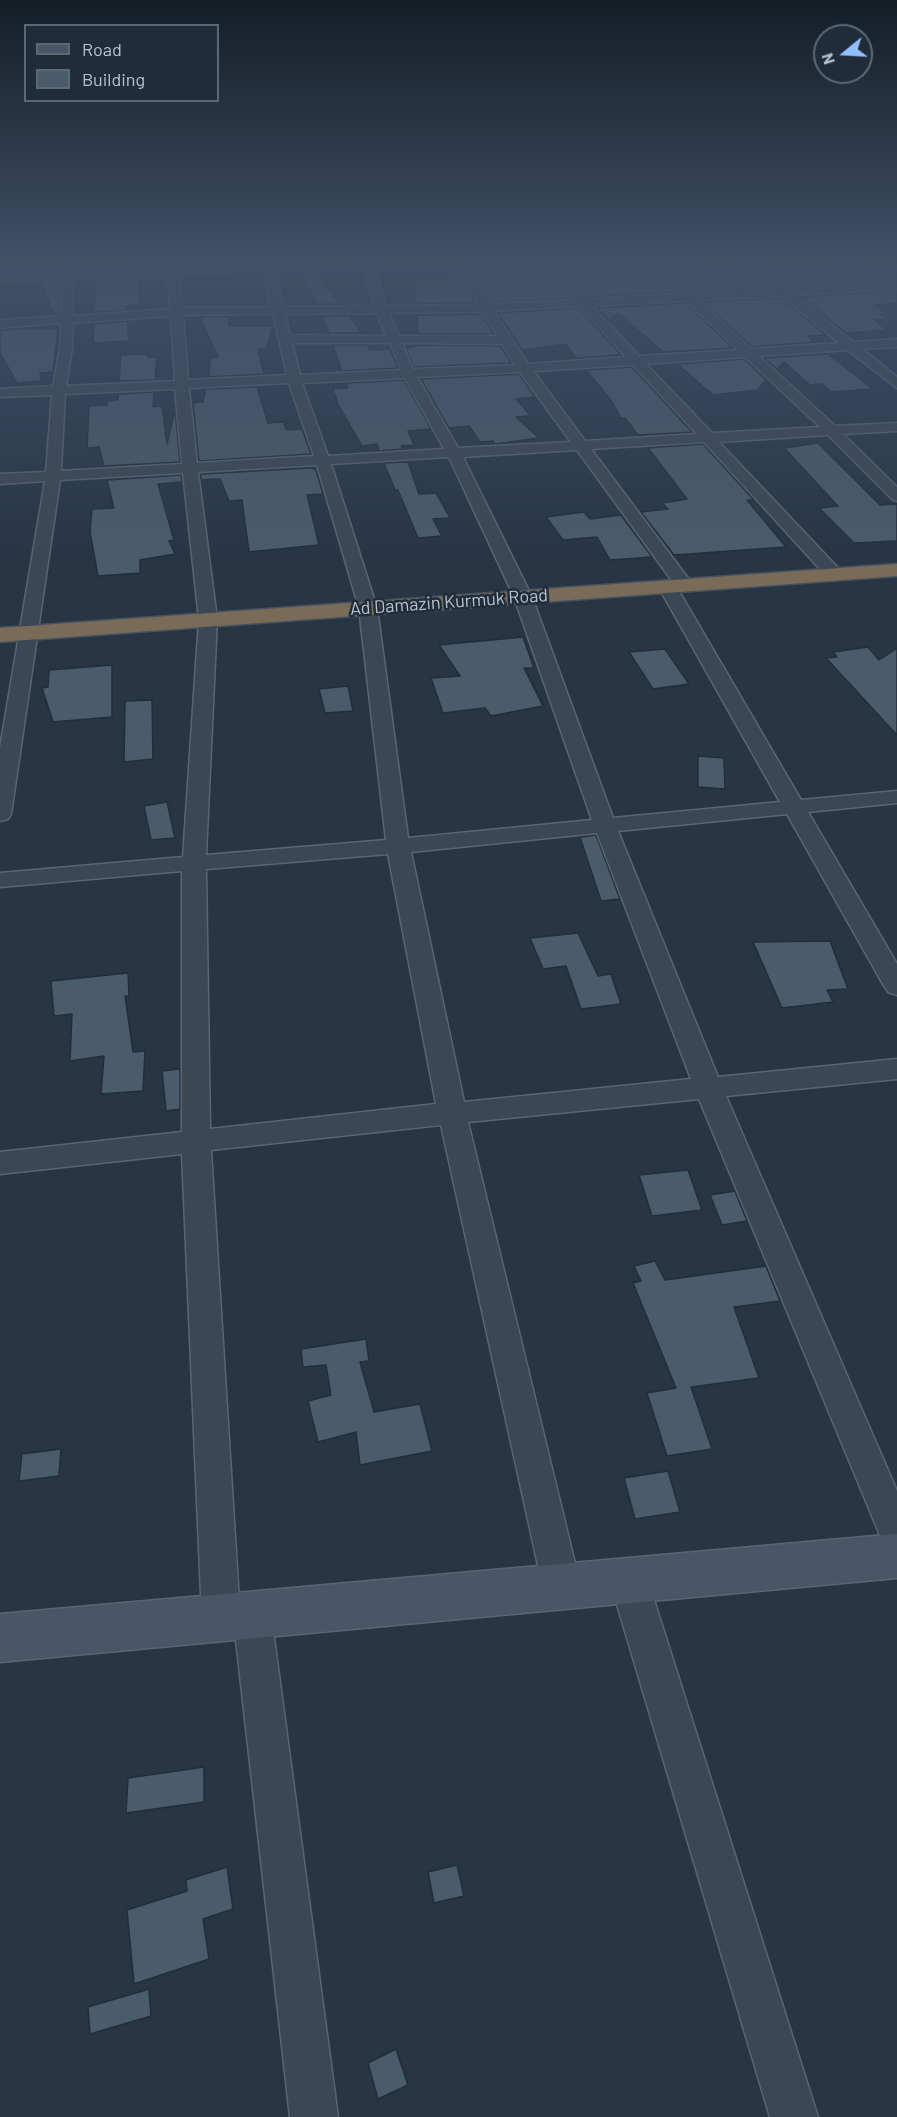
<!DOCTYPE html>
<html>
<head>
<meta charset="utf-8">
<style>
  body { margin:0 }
  #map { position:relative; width:897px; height:2117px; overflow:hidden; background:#273545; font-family:Barlow,sans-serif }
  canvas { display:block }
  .legend { position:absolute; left:24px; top:24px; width:195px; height:78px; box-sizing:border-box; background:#202c3a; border:2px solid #5d6875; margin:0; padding:8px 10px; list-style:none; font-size:18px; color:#b9c2cd }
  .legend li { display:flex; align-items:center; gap:12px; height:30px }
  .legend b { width:30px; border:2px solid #5d6875 }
  .north { position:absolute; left:813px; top:24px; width:60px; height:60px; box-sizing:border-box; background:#202c3a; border:2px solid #5d6875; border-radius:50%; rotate:252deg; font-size:16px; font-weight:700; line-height:24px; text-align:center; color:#b9c2cd }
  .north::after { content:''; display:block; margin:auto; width:21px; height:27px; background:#90c0fc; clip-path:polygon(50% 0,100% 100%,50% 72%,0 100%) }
</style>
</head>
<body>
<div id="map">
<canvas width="897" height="2117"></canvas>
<ul class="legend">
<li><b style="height:8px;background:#495667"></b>Road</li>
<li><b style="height:16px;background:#4a5b6b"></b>Building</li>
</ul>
<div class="north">N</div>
</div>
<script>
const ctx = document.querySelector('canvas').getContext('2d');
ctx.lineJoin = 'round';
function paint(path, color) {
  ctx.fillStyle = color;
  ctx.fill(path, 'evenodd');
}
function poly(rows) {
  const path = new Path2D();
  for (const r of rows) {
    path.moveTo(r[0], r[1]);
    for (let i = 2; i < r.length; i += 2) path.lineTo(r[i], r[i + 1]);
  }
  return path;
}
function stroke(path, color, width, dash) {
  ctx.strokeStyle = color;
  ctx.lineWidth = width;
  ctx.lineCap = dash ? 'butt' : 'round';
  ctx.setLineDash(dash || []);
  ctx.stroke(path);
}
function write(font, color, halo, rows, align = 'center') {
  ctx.font = font + ' Barlow,sans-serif';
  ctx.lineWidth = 5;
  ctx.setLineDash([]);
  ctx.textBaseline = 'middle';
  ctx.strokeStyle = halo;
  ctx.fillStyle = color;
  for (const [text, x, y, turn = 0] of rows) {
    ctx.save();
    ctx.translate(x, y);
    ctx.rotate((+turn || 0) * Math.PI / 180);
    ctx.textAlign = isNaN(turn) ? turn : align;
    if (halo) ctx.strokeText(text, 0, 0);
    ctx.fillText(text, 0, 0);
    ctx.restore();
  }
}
const building = poly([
  [482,265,549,265,571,298,491,302,472,268,486,268,482,265],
  [564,265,647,265,674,292,587,297,564,265],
  [663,265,706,265,706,270,736,270,740,274,752,273,768,287,692,292,663,265],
  [445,269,457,269,474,303,416,303,414,279,449,278,445,269],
  [788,269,848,272,862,282,788,287,769,271,788,269],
  [897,269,897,281,883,281,867,271,897,269],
  [314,270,340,304,316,304,301,271,314,270],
  [139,278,140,305,126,306,126,310,94,312,96,280,139,278],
  [60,282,59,314,54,314,42,283,60,282],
  [897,291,897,303,874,305,886,313,880,314,887,320,874,320,887,330,846,333,801,297,877,292,885,295,897,291],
  [781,298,826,335,807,336,814,342,752,347,703,302,781,298],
  [685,303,733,348,663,352,618,313,610,321,597,308,685,303],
  [579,308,621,355,576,358,566,344,522,350,498,313,579,308],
  [481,314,494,334,418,334,417,315,481,314],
  [322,316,350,316,361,333,329,333,322,316],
  [200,317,229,317,229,326,272,326,267,348,258,349,264,374,209,377,210,358,218,357,200,317],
  [127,321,129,341,93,343,94,324,127,321],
  [14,329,58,329,53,372,40,373,42,381,17,383,0,353,0,330,14,329],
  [333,345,367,345,370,350,390,349,398,368,342,371,333,345],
  [419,345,501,346,511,363,414,367,406,348,419,345],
  [148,354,148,357,157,357,155,380,119,381,121,355,148,354],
  [828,354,873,389,831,392,822,384,810,385,784,362,777,369,764,358,828,354],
  [744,359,766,380,757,390,713,395,677,364,744,359],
  [632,367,692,432,638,435,625,418,621,418,611,400,586,370,632,367],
  [519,374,535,397,516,399,531,416,516,417,539,438,494,444,493,441,480,442,469,426,449,428,421,379,519,374],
  [404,380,431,429,408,431,414,445,401,446,403,449,379,451,377,444,362,446,338,404,333,389,348,388,346,383,404,380],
  [257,387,268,423,283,422,287,430,302,429,311,454,199,461,193,403,203,402,206,389,257,387],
  [154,392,153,407,162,406,167,444,175,409,180,462,104,466,99,447,87,448,89,406,107,405,107,401,118,400,118,394,154,392],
  [818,443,880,505,897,504,897,541,854,543,819,508,838,506,784,448,818,443],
  [703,444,754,500,747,500,786,547,674,555,641,512,668,509,662,503,687,499,648,448,703,444],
  [408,462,419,494,436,493,450,518,433,519,442,536,418,538,398,490,395,490,384,463,408,462],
  [312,468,316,470,323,494,307,495,319,545,249,552,242,500,229,501,220,479,201,480,201,474,312,468],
  [181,475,182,482,158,484,174,540,169,541,175,554,140,560,140,573,98,576,90,532,92,509,114,508,107,480,181,475],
  [584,512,590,519,621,515,652,557,610,560,597,537,563,540,546,517,584,512],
  [523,637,534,668,524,668,543,706,491,716,485,708,443,713,431,678,460,676,439,645,523,637],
  [868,647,879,660,897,648,897,735,826,658,837,657,833,652,868,647],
  [665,649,689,684,653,689,629,652,665,649],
  [112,665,112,717,53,722,42,688,48,687,49,670,112,665],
  [348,686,353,711,325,713,319,689,348,686],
  [152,700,153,759,124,762,125,701,152,700],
  [698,756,724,758,725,789,698,787,698,756],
  [167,802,175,838,151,840,144,806,167,802],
  [596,835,620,899,601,901,580,837,596,835],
  [578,933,598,976,611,974,621,1004,581,1009,566,966,543,969,530,938,578,933],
  [830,941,848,989,827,990,833,1002,782,1008,753,942,830,941],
  [128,973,129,996,125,996,133,1052,145,1051,143,1091,101,1094,104,1056,70,1061,72,1014,54,1016,51,981,128,973],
  [180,1069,180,1109,166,1111,162,1071,180,1069],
  [688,1170,702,1210,652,1216,639,1175,688,1170],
  [735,1191,747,1221,722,1225,710,1195,735,1191],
  [655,1261,665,1280,766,1266,780,1301,734,1307,759,1378,691,1387,712,1449,667,1456,647,1393,676,1388,633,1283,641,1281,634,1266,655,1261],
  [366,1339,369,1361,360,1362,374,1412,420,1404,432,1451,360,1465,356,1432,318,1442,308,1401,331,1395,326,1365,303,1367,301,1349,366,1339],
  [61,1449,59,1476,19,1481,22,1454,61,1449],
  [668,1471,680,1512,635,1519,624,1478,668,1471],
  [204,1767,204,1802,126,1813,128,1778,204,1767],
  [457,1865,464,1896,434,1903,428,1872,457,1865],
  [227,1867,233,1909,203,1919,209,1959,134,1984,127,1910,187,1891,186,1880,227,1867],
  [149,1989,151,2016,90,2034,88,2007,149,1989],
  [396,2049,408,2085,378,2099,368,2063,396,2049]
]);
paint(building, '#4a5b6b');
stroke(building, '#222e3c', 1.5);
const street = poly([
  [63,265,73,265,73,272,168,268,168,265,178,265,179,268,322,265,317,268,274,270,283,307,374,306,363,265,373,265,386,306,478,305,458,265,468,265,490,304,575,300,551,265,561,265,586,299,679,294,649,265,660,265,691,294,774,289,746,265,757,265,787,289,868,284,843,265,855,265,882,283,897,283,897,289,884,293,877,290,795,295,853,342,897,339,897,347,862,349,897,377,897,388,848,350,759,356,835,426,897,423,897,431,843,434,897,487,897,501,892,499,828,435,719,442,840,570,843,574,840,578,828,578,704,442,591,449,693,585,684,590,678,589,577,450,463,457,532,597,613,818,780,802,658,586,667,581,676,586,801,800,897,791,897,803,808,812,897,964,897,995,888,992,884,986,787,814,618,831,718,1077,897,1059,897,1079,726,1096,897,1491,897,1551,884,1545,699,1099,468,1122,581,1588,575,1601,562,1607,549,1601,543,1588,441,1125,211,1150,239,1601,252,1596,266,1601,271,1615,338,2117,290,2117,235,1631,221,1637,207,1632,202,1618,182,1154,0,1174,0,1152,182,1132,182,871,0,887,0,873,183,857,199,619,183,473,60,480,11,814,8,819,0,821,0,748,45,481,0,484,0,474,46,472,52,395,0,397,0,389,53,386,60,348,61,323,0,328,0,320,61,316,62,280,0,282,0,276,62,273,63,265],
  [263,271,271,307,182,308,179,274,263,271],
  [168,275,170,309,73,316,73,279,168,275],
  [782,296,839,343,751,349,698,300,782,296],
  [686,301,738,350,639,356,592,306,686,301],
  [580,306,626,357,528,364,494,311,580,306],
  [482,312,498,336,399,336,389,313,482,312],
  [377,313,386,336,290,335,285,314,377,313],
  [273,314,287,375,188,380,183,315,273,314],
  [171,316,175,381,66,386,72,348,73,323,171,316],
  [292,343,390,343,401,370,300,375,292,343],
  [402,343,502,344,515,365,413,369,402,343],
  [745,357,820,427,712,433,646,364,745,357],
  [633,365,697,434,585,441,533,371,633,365],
  [520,372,571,442,458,448,417,377,520,372],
  [405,378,444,449,328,456,302,383,405,378],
  [289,383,314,456,197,463,189,388,289,383],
  [175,389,182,464,61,471,65,394,175,389],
  [449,457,514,597,592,820,408,838,377,608,331,464,449,457],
  [317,465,359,608,386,840,206,855,217,619,198,472,317,465],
  [597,833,691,1079,464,1102,411,852,597,833],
  [388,854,436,1104,210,1129,206,869,388,854],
  [629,1562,642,1568,648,1581,818,2117,770,2117,610,1581,616,1568,629,1562]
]);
const secondary = poly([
  [897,1534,897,1578,0,1662,0,1614,897,1534]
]);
const highway = poly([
  [897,564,897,576,0,642,0,628,897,564]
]);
stroke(street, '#5a6571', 3);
stroke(secondary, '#5a6571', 3);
stroke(highway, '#46525f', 3);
paint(street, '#3b4754');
paint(secondary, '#495667');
paint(highway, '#7a6b58');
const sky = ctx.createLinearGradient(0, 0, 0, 561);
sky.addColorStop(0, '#151d26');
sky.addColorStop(0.47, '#415168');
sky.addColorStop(1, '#41516800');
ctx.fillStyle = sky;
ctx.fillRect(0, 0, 897, 561);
write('18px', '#b9c2cd', '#202c3a', [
  ["Ad Damazin Kurmuk Road",449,602,-4]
]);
</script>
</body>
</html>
